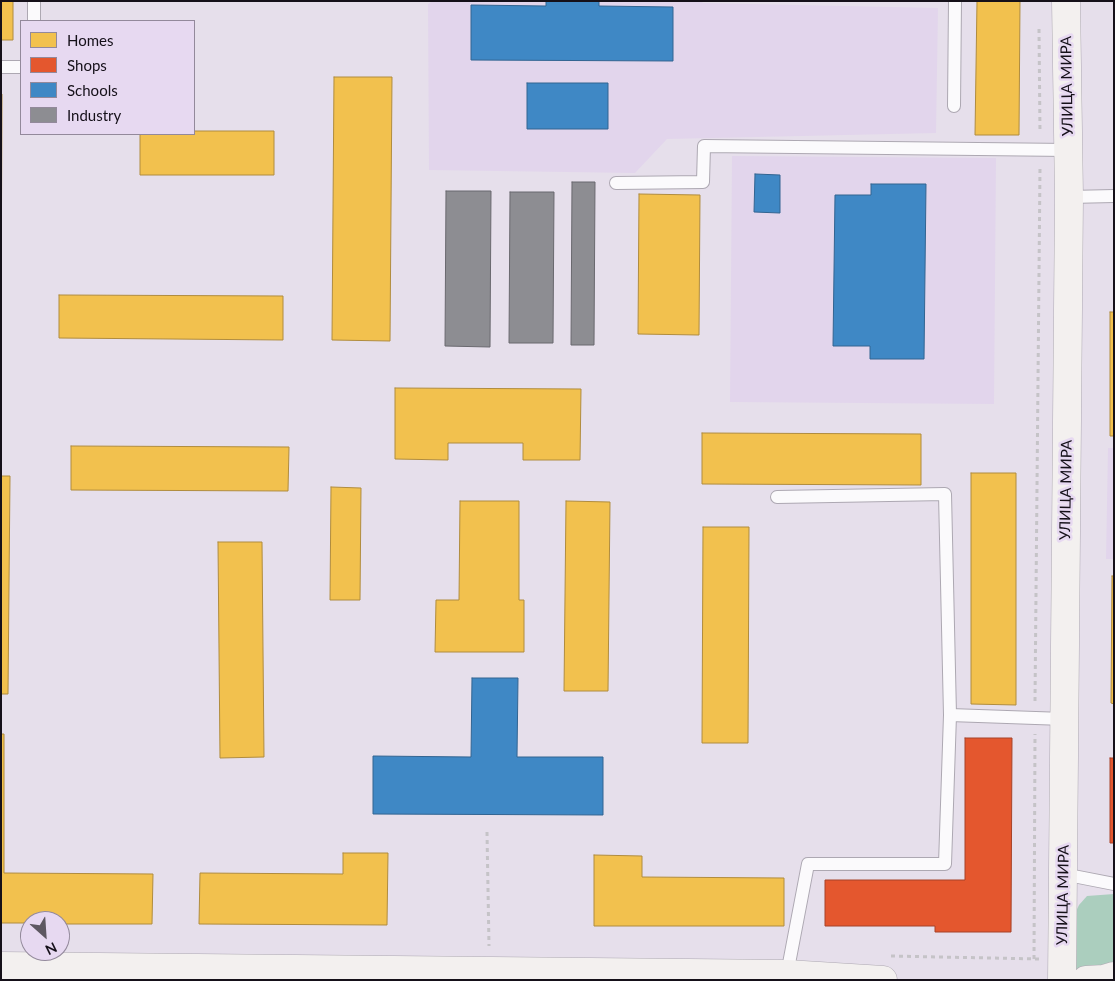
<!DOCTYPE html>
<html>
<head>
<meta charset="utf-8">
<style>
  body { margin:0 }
  #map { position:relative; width:1115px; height:981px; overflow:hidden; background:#e6dfeb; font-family:Lato,sans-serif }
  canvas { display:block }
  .frame { position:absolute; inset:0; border:2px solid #151019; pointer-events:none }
  .legend { position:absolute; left:20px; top:20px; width:175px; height:115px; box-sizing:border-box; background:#e7d9f1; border:1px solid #93899b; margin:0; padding:6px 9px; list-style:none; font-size:15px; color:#151019 }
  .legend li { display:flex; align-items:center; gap:10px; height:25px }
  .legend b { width:25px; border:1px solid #93899b }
  .north { position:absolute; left:20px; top:911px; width:50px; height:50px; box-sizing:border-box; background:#e7d9f1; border:1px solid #93899b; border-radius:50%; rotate:154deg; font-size:14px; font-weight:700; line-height:20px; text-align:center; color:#151019 }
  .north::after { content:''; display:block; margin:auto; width:18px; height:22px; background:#5e5862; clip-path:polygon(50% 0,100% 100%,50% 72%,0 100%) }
</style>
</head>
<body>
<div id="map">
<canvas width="1115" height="981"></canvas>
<div class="frame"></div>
<ul class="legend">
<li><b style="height:14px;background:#f2c14e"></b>Homes</li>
<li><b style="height:14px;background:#e4572e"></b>Shops</li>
<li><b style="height:14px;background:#3f88c5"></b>Schools</li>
<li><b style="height:14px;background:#8d8d92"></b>Industry</li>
</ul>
<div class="north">N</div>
</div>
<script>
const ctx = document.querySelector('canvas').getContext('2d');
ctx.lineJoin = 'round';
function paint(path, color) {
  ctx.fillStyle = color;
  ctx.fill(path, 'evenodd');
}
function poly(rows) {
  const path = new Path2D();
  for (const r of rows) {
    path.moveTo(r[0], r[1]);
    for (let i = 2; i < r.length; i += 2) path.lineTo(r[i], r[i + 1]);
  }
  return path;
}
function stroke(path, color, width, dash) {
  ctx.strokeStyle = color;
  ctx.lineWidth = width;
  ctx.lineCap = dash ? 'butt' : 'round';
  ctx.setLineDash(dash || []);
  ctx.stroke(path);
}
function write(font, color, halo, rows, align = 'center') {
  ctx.font = font + ' Lato,sans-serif';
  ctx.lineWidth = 5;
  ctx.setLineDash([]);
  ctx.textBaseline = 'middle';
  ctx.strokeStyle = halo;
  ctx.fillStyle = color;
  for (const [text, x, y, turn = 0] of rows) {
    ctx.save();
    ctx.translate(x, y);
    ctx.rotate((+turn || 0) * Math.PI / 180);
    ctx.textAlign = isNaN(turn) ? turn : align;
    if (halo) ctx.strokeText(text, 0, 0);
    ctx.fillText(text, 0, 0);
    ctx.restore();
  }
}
paint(poly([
  [433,1,701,1,703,3,938,8,936,133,667,139,635,173,429,170,428,4],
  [732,156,996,158,994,404,730,402],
  [1108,448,1114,448,1114,559,1106,559]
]), '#e2d5ec');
paint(poly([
  [1114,894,1114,963,1075,972,1071,922,1079,905,1087,896]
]), '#abcebe');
const homes = poly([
  [1,1,13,1,13,40,1,40,1,1],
  [977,1,1020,1,1019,135,975,135,977,1],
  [334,77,392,77,390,341,332,340,334,77],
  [1,94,2,94,1,319,1,94],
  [194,131,274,131,274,175,140,175,140,134,194,134,194,131],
  [639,194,700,195,699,335,638,334,639,194],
  [59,295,283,296,283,340,59,338,59,295],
  [1110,312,1114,312,1114,436,1110,436,1110,312],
  [395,388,581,389,580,460,523,460,523,443,448,443,448,460,395,459,395,388],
  [702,433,921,434,921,485,702,484,702,433],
  [71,446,289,447,288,491,71,490,71,446],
  [971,473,1016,473,1016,705,971,704,971,473],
  [1,476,10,476,8,694,1,694,1,476],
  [331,487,361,488,360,600,330,600,331,487],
  [460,501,519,501,519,600,524,600,524,652,435,652,436,600,459,600,460,501],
  [566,501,610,502,608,691,564,691,566,501],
  [703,527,749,527,748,743,702,743,703,527],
  [218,542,262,542,264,757,220,758,218,542],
  [1112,576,1114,576,1114,704,1111,703,1112,576],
  [1,734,4,734,4,873,153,874,152,924,60,924,60,921,30,921,30,923,1,923,1,734],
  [343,853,388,853,387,925,199,924,200,873,343,874,343,853],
  [594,855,642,856,642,877,784,878,784,926,594,926,594,855]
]);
paint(homes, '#f2c14e');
stroke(homes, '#b08c3e', 1);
const shops = poly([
  [965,738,1012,738,1011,932,935,932,935,926,825,926,825,880,965,880,965,738],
  [1110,758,1114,758,1114,843,1110,843,1110,758]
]);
paint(shops, '#e4572e');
stroke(shops, '#a64228', 1);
const schools = poly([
  [546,1,599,1,599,6,673,7,673,61,471,60,471,5,546,6,546,1],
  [527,83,608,83,608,129,527,129,527,83],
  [755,174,780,175,780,213,754,212,755,174],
  [871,184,926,184,924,359,870,359,870,346,833,346,835,195,871,195,871,184],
  [472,678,518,678,517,757,603,757,603,815,373,814,373,756,471,757,472,678]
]);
paint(schools, '#3f88c5');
stroke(schools, '#326491', 1);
const industry = poly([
  [572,182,595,182,594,345,571,345,572,182],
  [446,191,491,191,490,347,445,346,446,191],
  [510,192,554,192,553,343,509,343,510,192]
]);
paint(industry, '#8d8d92');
stroke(industry, '#69686e', 1);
const service = poly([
  [34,21,34,1],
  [1,67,21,67],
  [954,106,955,1],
  [616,183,703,182,704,146,1069,150],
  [1069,197,1114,196],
  [777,497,945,494,950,715],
  [1063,874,1114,884],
  [787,974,808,864,945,864,950,715,1064,719]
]);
const secondary = poly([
  [1,966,787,974,883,980],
  [1062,980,1069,197,1066,1],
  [1086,980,1104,979,1114,976]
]);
stroke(service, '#ada8b2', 14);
stroke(secondary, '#ada8b2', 29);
stroke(poly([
  [1039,29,1040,133],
  [1035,701,1040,167],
  [487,832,489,946],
  [891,956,1039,959],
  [1034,959,1035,734]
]), '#c5c3c7', 3, [4, 4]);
stroke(service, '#fbfafc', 12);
stroke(secondary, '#f3f0ef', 28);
write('15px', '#151019', '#e7d9f1', [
  ["УЛИЦА МИРА",1067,86,-91],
  ["УЛИЦА МИРА",1066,490,-89],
  ["УЛИЦА МИРА",1063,895,-89]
]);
</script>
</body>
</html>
